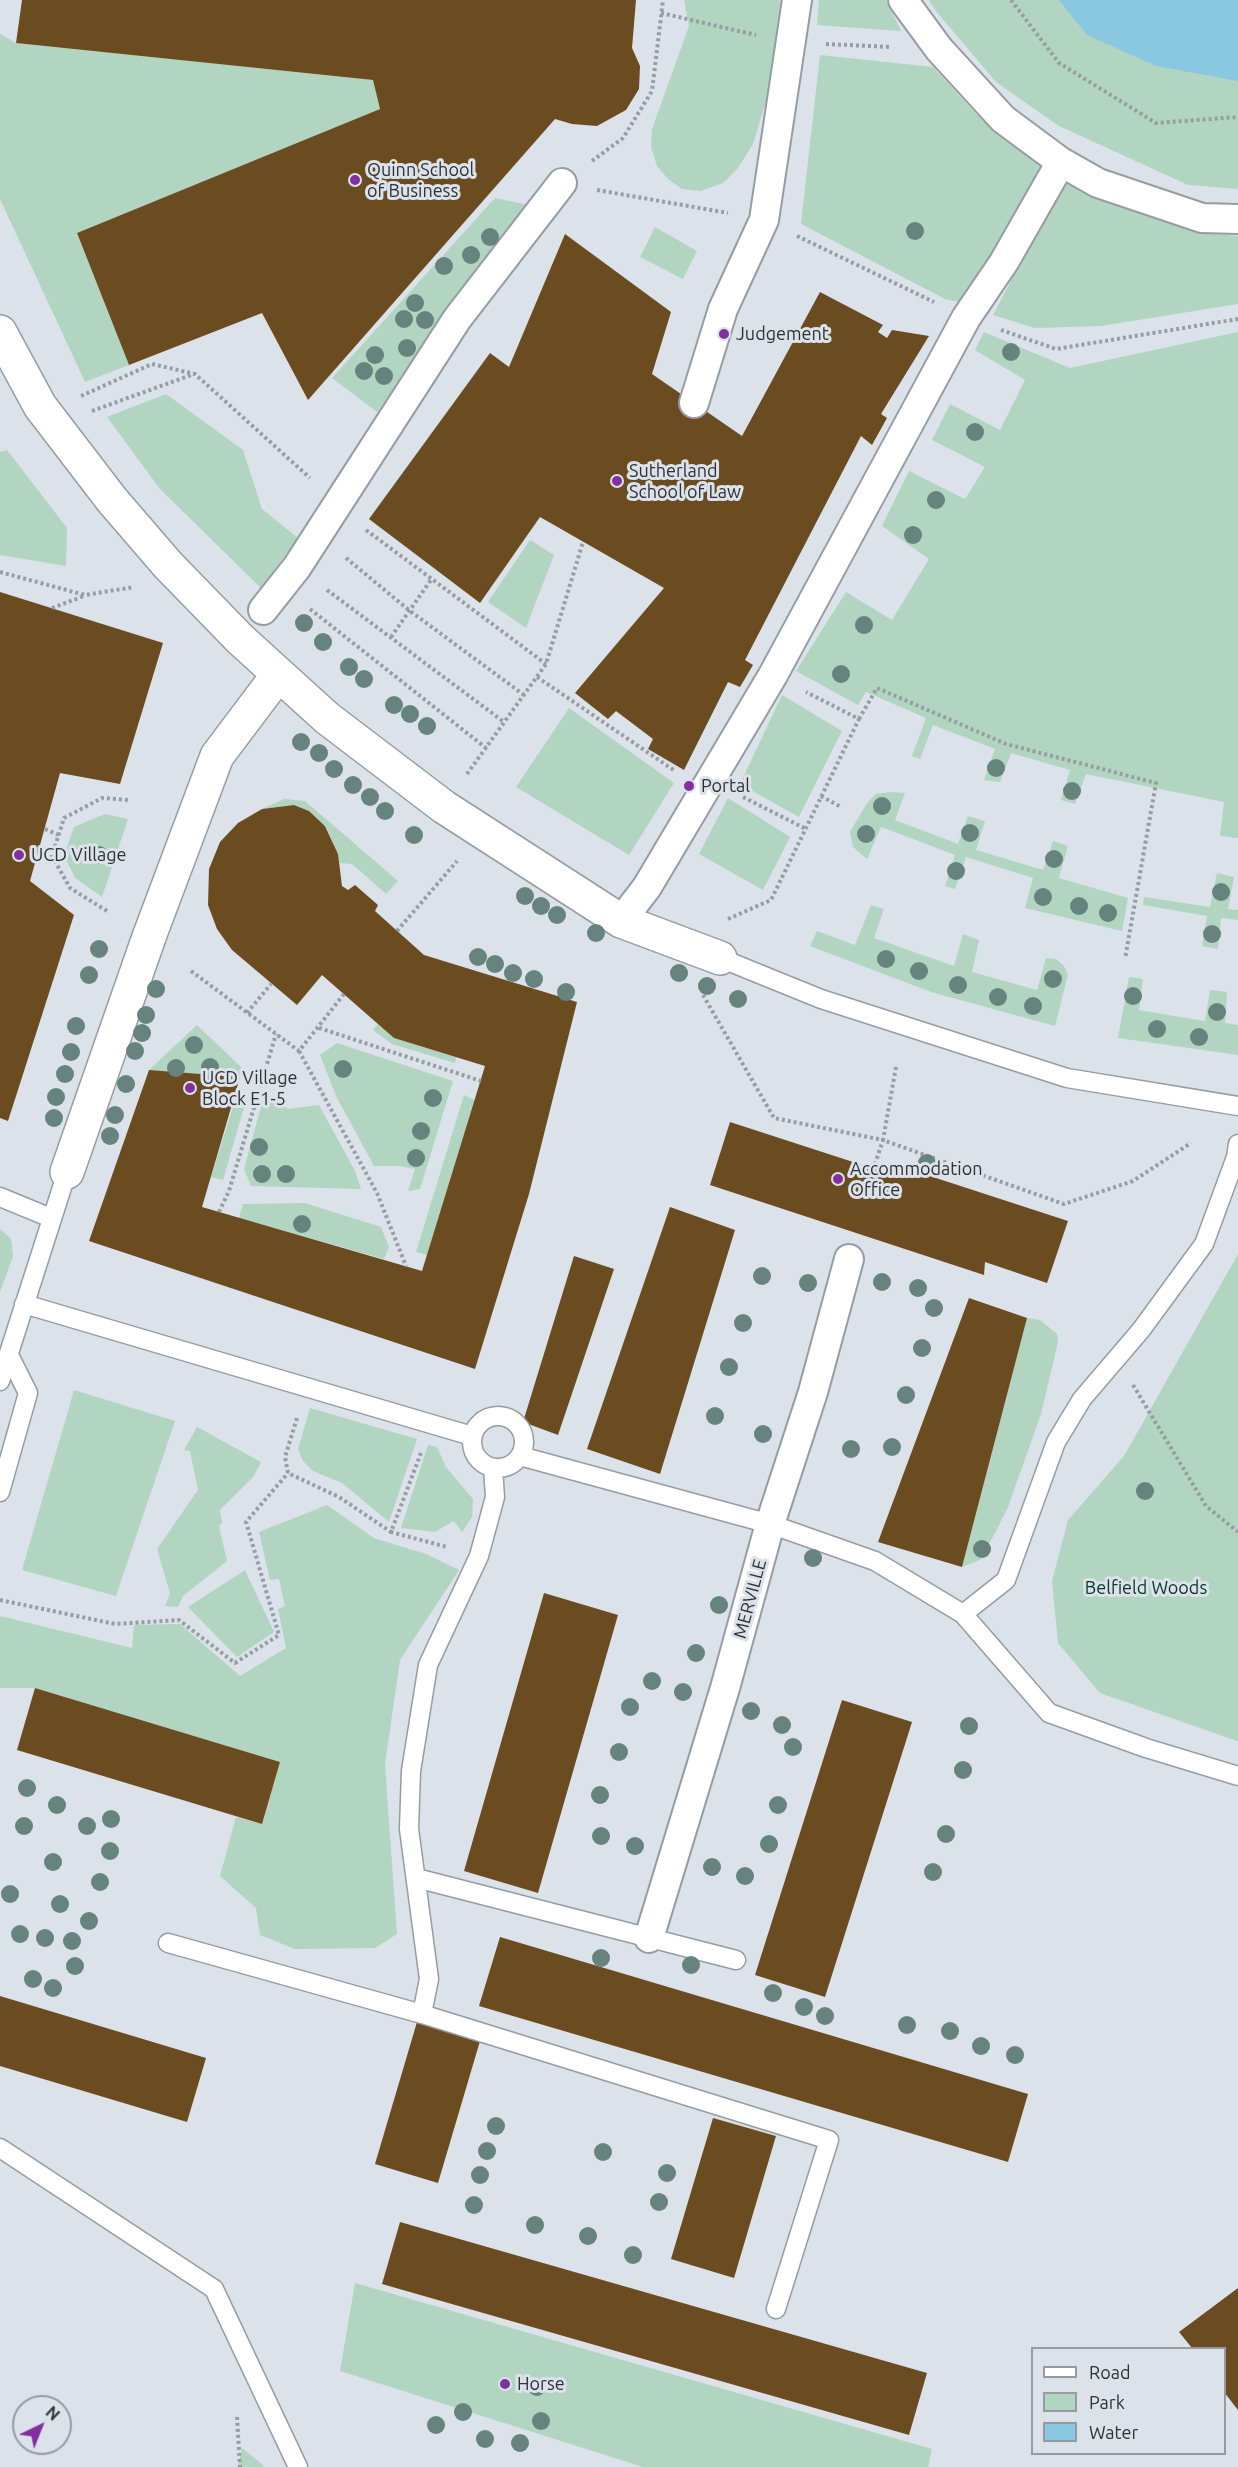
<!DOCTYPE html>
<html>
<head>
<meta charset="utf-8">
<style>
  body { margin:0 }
  #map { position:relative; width:1238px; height:2467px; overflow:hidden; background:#dbe2ea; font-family:Ubuntu,sans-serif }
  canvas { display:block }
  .legend { position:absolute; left:1031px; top:2347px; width:195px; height:108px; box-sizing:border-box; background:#dbe2ea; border:2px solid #969ba1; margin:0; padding:8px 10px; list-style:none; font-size:18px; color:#2f3134 }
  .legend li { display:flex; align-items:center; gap:12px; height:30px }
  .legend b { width:30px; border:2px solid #969ba1 }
  .north { position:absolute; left:12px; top:2395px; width:60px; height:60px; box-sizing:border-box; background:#dbe2ea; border:2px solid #969ba1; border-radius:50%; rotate:43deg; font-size:16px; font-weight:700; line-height:24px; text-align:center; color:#2f3134 }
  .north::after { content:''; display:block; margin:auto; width:21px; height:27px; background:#83309f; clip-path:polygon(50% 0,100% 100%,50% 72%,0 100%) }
</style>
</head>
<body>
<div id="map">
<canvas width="1238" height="2467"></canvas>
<ul class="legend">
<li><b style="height:8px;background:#fff"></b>Road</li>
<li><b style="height:16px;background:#b1d5c1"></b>Park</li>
<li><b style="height:16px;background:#8ac8e1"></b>Water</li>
</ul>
<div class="north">N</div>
</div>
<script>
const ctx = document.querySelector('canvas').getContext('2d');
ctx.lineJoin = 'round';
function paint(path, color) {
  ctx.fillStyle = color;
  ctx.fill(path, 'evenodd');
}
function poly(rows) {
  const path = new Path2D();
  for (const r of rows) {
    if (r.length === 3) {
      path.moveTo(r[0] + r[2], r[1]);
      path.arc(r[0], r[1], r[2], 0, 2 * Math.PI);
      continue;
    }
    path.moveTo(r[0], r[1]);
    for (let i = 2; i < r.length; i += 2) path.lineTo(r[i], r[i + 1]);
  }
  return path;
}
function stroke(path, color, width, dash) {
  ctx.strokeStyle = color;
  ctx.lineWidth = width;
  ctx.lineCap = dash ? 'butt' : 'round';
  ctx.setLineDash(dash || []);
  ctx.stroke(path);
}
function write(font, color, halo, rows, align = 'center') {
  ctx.font = font + ' Ubuntu,sans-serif';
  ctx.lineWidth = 6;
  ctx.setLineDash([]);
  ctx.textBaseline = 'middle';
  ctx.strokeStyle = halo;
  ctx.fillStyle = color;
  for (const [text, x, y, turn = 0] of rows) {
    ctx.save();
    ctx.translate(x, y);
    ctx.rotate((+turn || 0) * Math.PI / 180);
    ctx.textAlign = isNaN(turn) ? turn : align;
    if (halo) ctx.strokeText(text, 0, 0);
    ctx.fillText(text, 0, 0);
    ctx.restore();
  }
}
paint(poly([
  [684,0,781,0,767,98,753,144,738,168,723,183,701,191,682,189,668,179,657,166,651,147,652,129,689,26],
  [819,0,886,0,901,31,817,25],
  [929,0,1238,0,1238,189,1188,185,1059,126,996,82,935,10],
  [0,34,16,43,373,80,380,109,77,233,129,365,85,382,0,199],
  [820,55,933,67,976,114,1042,166,971,296,959,302,945,299,801,224],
  [1064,180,1122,207,1194,232,1238,236,1238,304,1101,326,1035,328,993,315],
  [495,198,528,205,377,412,332,378],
  [655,227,697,251,683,279,640,257],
  [984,332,1070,368,1238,332,1238,838,1220,836,1224,802,1086,774,1075,804,1061,800,1070,770,1011,753,1000,782,984,780,995,749,933,725,920,759,912,756,926,718,866,692,858,705,796,671,846,592,892,620,929,559,882,526,909,471,965,499,985,467,932,440,950,404,1000,430,1025,380,975,350],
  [166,394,243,450,262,509,298,538,261,588,160,489,107,417],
  [7,450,67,528,66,566,0,555,0,452],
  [530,540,554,555,526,628,488,602],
  [782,695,842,731,799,817,740,784],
  [569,708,674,783,629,855,516,787],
  [890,792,905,793,895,820,958,844,968,816,985,821,976,850,1043,870,1053,841,1068,846,1059,878,1128,898,1122,931,1025,908,1033,878,966,857,955,889,945,886,955,855,881,827,867,859,853,847,850,832,867,803,876,794],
  [728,798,790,837,763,890,699,854],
  [284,799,305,801,398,881,386,894,352,864,339,863,338,854,326,826,309,811,294,805,262,809],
  [105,814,128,819,102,897,75,878,64,855,74,827],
  [1217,873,1234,877,1228,909,1238,910,1238,920,1221,918,1218,949,1202,946,1207,916,1143,905,1144,897,1210,907],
  [871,905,884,909,874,938,954,966,963,934,979,940,972,972,1037,990,1046,958,1056,959,1064,966,1068,975,1055,1026,931,992,810,946,817,931,855,945],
  [1129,977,1143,979,1139,1010,1205,1021,1210,990,1227,992,1225,1023,1238,1025,1238,1055,1118,1038],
  [378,1024,394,1038,456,1057,455,1063,392,1044,373,1030],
  [197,1025,242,1068,240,1077,149,1070],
  [337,1043,453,1081,420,1189,408,1191,415,1169,400,1166,374,1166,337,1098,320,1055],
  [265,1092,288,1109,319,1105,355,1171,361,1189,251,1186,244,1169],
  [237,1094,247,1097,223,1180,211,1177],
  [464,1095,475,1100,427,1255,416,1252],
  [305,1203,381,1227,389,1247,384,1259,239,1218,243,1204],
  [0,1229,11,1239,13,1256,0,1292],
  [1238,1254,1238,1740,1237,1741,1100,1693,1058,1643,1052,1581,1068,1520,1124,1456],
  [1027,1318,1040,1320,1057,1334,1058,1342,1041,1414,1008,1507,995,1533,980,1560,962,1567],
  [74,1390,175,1421,116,1596,22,1570],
  [310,1408,417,1439,389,1522,342,1483,313,1471,303,1461,298,1449],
  [197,1427,261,1462,254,1476,220,1510,222,1523,219,1526,227,1561,183,1596,178,1607,165,1606,170,1593,157,1549,198,1490,190,1451,184,1450],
  [428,1445,437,1447,446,1467,473,1499,472,1517,462,1532,454,1521,435,1532,401,1528],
  [327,1505,374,1538,426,1554,459,1570,400,1660,385,1764,397,1934,375,1948,295,1949,260,1935,256,1908,220,1876,236,1817,262,1824,280,1762,35,1688,0,1688,0,1616,132,1648,134,1625,180,1624,240,1676,286,1648,278,1609,285,1606,279,1579,270,1580,259,1532],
  [245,1570,274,1632,237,1657,188,1607],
  [355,2283,932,2449,928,2467,643,2467,340,2371],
  [242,2448,263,2465,264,2467,238,2467]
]), '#b1d5c1');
paint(poly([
  [1059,0,1238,0,1238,81,1156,66,1087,35]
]), '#8ac8e1');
paint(poly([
  [22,0,636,0,632,48,640,66,639,89,626,110,597,126,572,124,555,119,308,400,262,313,129,365,77,233,380,109,373,80,16,43],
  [565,234,671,312,652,374,742,436,820,292,883,325,878,332,887,338,892,330,929,336,881,414,887,418,872,445,861,436,745,660,753,665,740,687,728,682,684,770,648,749,653,739,616,711,608,719,575,693,664,588,540,517,480,603,369,519,490,353,509,367],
  [0,592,163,643,120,784,60,773,30,881,74,915,8,1121,0,1118],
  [294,805,309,811,325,826,338,854,342,886,348,890,355,885,378,905,375,911,424,955,577,1002,529,1194,475,1369,89,1241,149,1070,240,1077,202,1207,422,1271,485,1066,394,1038,322,975,297,1005,232,950,217,929,208,905,209,869,220,842,238,823,262,809],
  [730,1122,890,1174,893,1164,1068,1221,1047,1283,985,1262,984,1275,710,1185],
  [670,1207,735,1230,660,1474,587,1449],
  [574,1256,614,1269,558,1435,523,1422],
  [969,1298,1027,1318,962,1567,878,1542],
  [544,1593,618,1615,538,1893,464,1871],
  [35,1688,280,1762,262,1824,17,1750],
  [842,1700,912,1722,825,1997,755,1975],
  [500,1937,1028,2094,1008,2162,479,2006],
  [0,1996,206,2058,187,2122,0,2066],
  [417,2022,480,2041,438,2183,375,2164],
  [713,2118,776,2136,734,2278,671,2259],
  [400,2222,927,2373,909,2435,382,2284],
  [1238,2288,1238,2410,1224,2392,1224,2348,1192,2348,1179,2332]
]), '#6b4c20');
const service = poly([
  [720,958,821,999,1067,1078,1238,1106],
  [0,1197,51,1218],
  [24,1304,472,1436],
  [0,1381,67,1172],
  [498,1442,26],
  [520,1456,770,1524,875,1561,963,1614,1049,1713,1146,1748,1238,1776],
  [493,1468,495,1497,479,1556,428,1665,411,1771,409,1829,429,1979,422,2014,829,2140,776,2309],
  [0,1492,28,1393,9,1355],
  [963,1614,1006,1580,1056,1442,1082,1399,1141,1330,1204,1244,1236,1157,1238,1144],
  [416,1878,736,1960],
  [168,1943,422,2014],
  [0,2148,214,2289,298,2467]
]);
const pedestrian = poly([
  [903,0,939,49,1003,119,1061,162,1098,183,1202,218,1238,219],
  [694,403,723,309,764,220,797,0],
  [263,610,297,567,457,319,562,183],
  [621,921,647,887,773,675,966,318,1004,262,1061,162],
  [649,1938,725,1688,770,1524,813,1392,849,1259]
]);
const minor = poly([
  [0,332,40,406,112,500,168,565,240,639,327,718,444,807,621,921,720,958],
  [67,1172,149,937,217,756,278,675]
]);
stroke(service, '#969ca3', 21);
stroke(pedestrian, '#969ca3', 32);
stroke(minor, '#969ca3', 36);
stroke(poly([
  [1011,0,1059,63,1156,123,1238,117],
  [661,13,756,35],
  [826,44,891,47],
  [592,161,623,138,652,91,663,0],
  [597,190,728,213],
  [797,236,934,302],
  [1001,330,1056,349,1238,319],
  [81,396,152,364,195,374,310,478],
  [92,411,194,374],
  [366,530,546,664],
  [346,558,410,611,524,695],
  [0,572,85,595,134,587],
  [327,590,504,722],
  [52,608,84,596],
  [310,609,486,748],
  [391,637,431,580],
  [537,677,675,771],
  [859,719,877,688,1006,744,1156,783,1125,959],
  [467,774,546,664,583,542],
  [821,796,841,807],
  [743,797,806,829],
  [45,829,59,835],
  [107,911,70,888,52,856,64,818,102,798,128,800],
  [728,919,771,900,859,719,806,692],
  [397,931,457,861],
  [191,971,299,1051,344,994],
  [703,995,774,1118,883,1140,875,1164],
  [247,1013,271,984],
  [319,1028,481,1081],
  [299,1051,377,1193,406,1266],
  [896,1067,883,1140,1064,1204,1133,1181,1191,1143],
  [219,1212,229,1191,276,1034],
  [1133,1385,1206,1506,1238,1532],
  [297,1418,285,1457,288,1473,339,1497,391,1532],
  [421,1453,391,1532,447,1547],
  [0,1600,115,1624,179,1620,235,1663,279,1635,246,1522,288,1473],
  [237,2417,240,2467]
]), '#989da3', 4, [3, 3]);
stroke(service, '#fff', 18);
stroke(pedestrian, '#fff', 28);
stroke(minor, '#fff', 33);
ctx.fillStyle = '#66847d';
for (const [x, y] of [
  [915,231],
  [490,237],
  [471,255],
  [444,266],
  [415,303],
  [404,319],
  [425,320],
  [407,348],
  [1011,352],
  [375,355],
  [364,371],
  [384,376],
  [975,432],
  [936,500],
  [913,535],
  [304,623],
  [864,625],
  [323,642],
  [349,667],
  [841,674],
  [364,679],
  [394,705],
  [410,714],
  [427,726],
  [301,742],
  [319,753],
  [996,768],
  [334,769],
  [353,785],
  [1072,791],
  [370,797],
  [882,806],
  [385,811],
  [970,833],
  [866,834],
  [414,835],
  [99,855],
  [1054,859],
  [956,871],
  [1221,892],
  [525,896],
  [1043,897],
  [541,906],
  [1079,906],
  [1108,913],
  [557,915],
  [596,933],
  [1212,934],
  [99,949],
  [478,957],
  [886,959],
  [495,964],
  [919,971],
  [513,973],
  [679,973],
  [89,975],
  [534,979],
  [1053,979],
  [958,985],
  [707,986],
  [156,989],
  [566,992],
  [1133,996],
  [998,997],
  [738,999],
  [1033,1006],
  [1217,1012],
  [146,1015],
  [76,1026],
  [1157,1029],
  [142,1033],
  [1199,1037],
  [194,1045],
  [135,1051],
  [71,1052],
  [210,1067],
  [176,1068],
  [343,1069],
  [65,1074],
  [126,1084],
  [56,1097],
  [433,1098],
  [115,1115],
  [54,1118],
  [421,1131],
  [110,1136],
  [259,1147],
  [416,1158],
  [927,1163],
  [262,1174],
  [286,1174],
  [302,1224],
  [762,1276],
  [882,1282],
  [808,1283],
  [918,1288],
  [934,1308],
  [743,1323],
  [922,1348],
  [729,1367],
  [906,1395],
  [715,1416],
  [763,1434],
  [892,1447],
  [851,1449],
  [1145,1491],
  [982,1549],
  [813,1558],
  [719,1605],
  [696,1653],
  [652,1681],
  [683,1692],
  [630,1707],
  [751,1711],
  [782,1725],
  [969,1726],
  [793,1747],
  [619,1752],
  [963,1770],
  [27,1788],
  [600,1795],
  [57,1805],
  [778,1805],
  [111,1819],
  [24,1826],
  [87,1826],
  [946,1834],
  [601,1836],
  [769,1844],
  [635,1846],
  [110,1851],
  [53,1862],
  [712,1867],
  [933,1872],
  [745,1876],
  [100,1882],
  [10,1894],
  [60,1904],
  [89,1921],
  [20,1934],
  [45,1938],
  [72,1941],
  [601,1958],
  [691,1965],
  [75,1966],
  [33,1979],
  [53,1988],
  [773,1993],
  [804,2007],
  [825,2016],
  [907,2025],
  [950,2031],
  [981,2046],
  [1015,2055],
  [496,2126],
  [487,2151],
  [603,2152],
  [667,2173],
  [480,2175],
  [659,2202],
  [474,2205],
  [535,2225],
  [588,2236],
  [633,2255],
  [537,2387],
  [463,2412],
  [541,2421],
  [436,2425],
  [485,2439],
  [520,2443]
]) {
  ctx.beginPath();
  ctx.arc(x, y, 9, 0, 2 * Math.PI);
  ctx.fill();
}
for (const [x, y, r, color] of [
  [355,180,6,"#83309f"],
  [724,334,6,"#83309f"],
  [617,481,6,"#83309f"],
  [689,786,6,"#83309f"],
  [19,855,6,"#83309f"],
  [190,1088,6,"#83309f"],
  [838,1179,6,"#83309f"],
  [505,2384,6,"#83309f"]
]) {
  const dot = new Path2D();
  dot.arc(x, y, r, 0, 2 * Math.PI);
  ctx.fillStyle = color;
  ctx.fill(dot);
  stroke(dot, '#dbe2ea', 2);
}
write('18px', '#2f3134', '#dbe2ea', [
  ["Quinn School",367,170],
  ["of Business",367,191],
  ["Judgement",736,334],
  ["Sutherland",629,471],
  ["School of Law",629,492],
  ["Portal",701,786],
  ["UCD Village",31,855],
  ["UCD Village",202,1078],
  ["Block E1-5",202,1099],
  ["Accommodation",850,1169],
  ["Office",850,1190],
  ["Horse",517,2384]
], 'left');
write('18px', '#063723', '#dbe2ea', [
  ["Belfield Woods",1146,1588]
]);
write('18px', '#2f3134', '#dbe2ea', [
  ["MERVILLE",750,1599,-75]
]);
</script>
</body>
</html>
